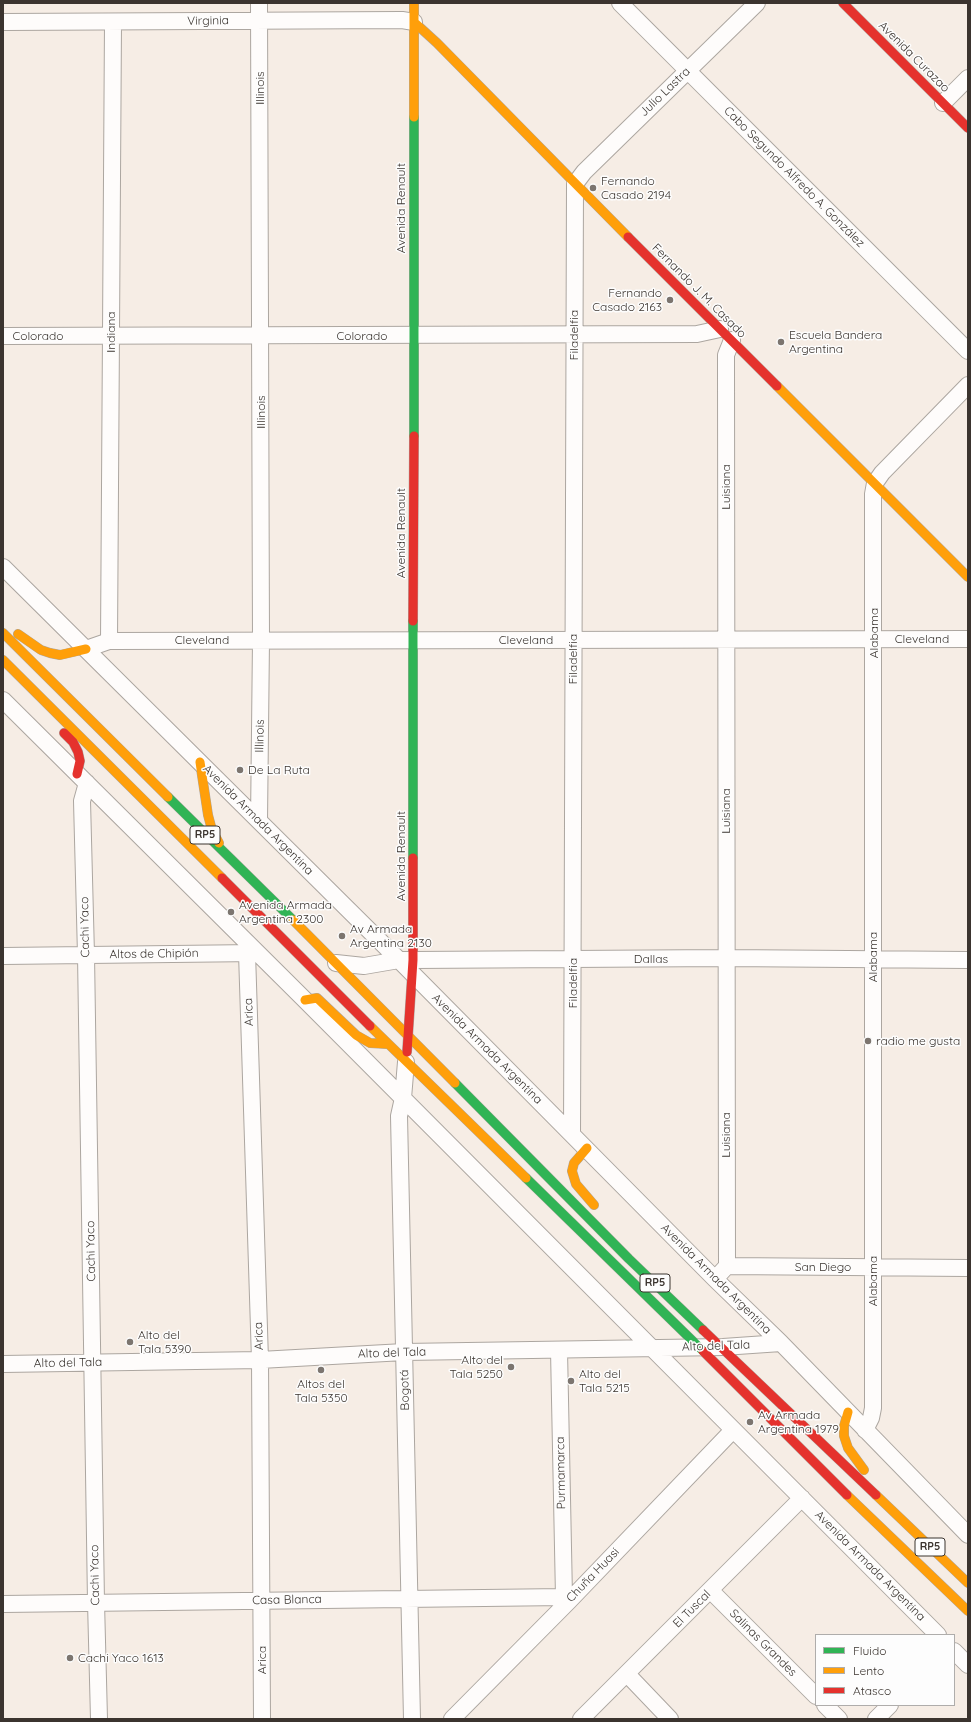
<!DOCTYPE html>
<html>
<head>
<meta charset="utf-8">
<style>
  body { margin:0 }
  #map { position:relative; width:971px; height:1722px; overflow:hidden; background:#f6ede5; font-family:Quicksand,sans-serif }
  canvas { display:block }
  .frame { position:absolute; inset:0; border:4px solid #3b342f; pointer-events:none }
  .legend { position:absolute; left:815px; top:1634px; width:140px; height:72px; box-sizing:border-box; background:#fdfdfd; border:1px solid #afadab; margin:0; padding:5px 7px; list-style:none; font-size:12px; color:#3b342f }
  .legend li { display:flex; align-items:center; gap:8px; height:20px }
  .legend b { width:20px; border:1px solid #afadab }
</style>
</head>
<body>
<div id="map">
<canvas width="971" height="1722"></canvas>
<div class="frame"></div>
<ul class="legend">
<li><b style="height:5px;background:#30b455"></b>Fluido</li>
<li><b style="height:5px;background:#ff9f0a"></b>Lento</li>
<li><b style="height:5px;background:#e5322d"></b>Atasco</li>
</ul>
</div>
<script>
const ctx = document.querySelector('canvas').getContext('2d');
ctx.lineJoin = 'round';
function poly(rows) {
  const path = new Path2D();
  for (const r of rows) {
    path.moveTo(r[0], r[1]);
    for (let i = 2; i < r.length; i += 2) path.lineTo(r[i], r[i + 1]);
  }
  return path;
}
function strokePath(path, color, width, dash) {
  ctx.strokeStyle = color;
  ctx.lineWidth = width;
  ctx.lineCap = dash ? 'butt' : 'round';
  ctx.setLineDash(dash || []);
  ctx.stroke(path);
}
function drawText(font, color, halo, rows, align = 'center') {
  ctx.font = font + ' Quicksand,sans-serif';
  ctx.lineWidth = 3;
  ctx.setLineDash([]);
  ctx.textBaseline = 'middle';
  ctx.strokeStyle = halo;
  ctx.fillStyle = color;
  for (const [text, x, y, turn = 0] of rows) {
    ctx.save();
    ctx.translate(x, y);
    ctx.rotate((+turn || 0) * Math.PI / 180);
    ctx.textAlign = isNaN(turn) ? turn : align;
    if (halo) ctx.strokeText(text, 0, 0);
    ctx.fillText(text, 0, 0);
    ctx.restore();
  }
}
const street = poly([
  [620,3,968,351],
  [3,22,402,20,414,22],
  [943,103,968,78],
  [3,336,697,334,720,329],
  [3,567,399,960,715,1279,781,1343,968,1535],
  [109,641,113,23],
  [86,649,109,641,968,639],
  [3,700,305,1000,938,1635],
  [87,783,82,801,86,955,96,1602,99,1719],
  [259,821,261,640,259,3],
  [247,953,260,1360,262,1719],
  [3,956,257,953],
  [336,963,364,966,399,960,413,960,726,958,968,960],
  [406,1062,403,1098,399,1116,412,1719],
  [572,1134,575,184,584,172,757,3],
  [727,1266,968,1268],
  [715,1279,727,1266,726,365,726,355,732,340],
  [559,1350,564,1597],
  [3,1364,260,1360,404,1352,723,1347,781,1343],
  [865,1430,871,1418,873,1408,873,494,875,483,882,473,968,385],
  [710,1590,816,1696],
  [3,1604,564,1597,569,1601],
  [954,1651,968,1665],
  [627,1674,670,1719],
  [825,1705,839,1719],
  [452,1719,569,1601,733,1430],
  [581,1719,802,1498],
  [876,1719,890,1705]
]);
const fast = poly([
  [414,436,414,117],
  [168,797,293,920],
  [413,858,413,621],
  [455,1083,629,1259,703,1330],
  [526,1178,703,1351]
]);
const slow = poly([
  [414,22,437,43,628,237],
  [414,117,414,3],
  [777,386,968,577],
  [3,633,168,797],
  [18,634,41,650,50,653,60,655,86,649],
  [3,660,222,878],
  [200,762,208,815,212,830,219,843],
  [293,920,455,1083],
  [305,1000,317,998,356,1035,370,1043,387,1044],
  [370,1026,526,1178],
  [587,1148,574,1163,572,1171,576,1184,594,1205],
  [848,1412,844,1426,844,1436,848,1448,864,1470],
  [847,1495,968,1611],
  [876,1495,968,1583]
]);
const jam = poly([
  [843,3,968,128],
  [628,237,777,386],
  [413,621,414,436],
  [64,733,73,742,78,752,80,761,77,774],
  [222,878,370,1026],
  [407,1052,413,960,413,858],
  [703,1330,876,1495],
  [703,1351,847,1495]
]);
strokePath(street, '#aca6a0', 18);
strokePath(fast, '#aca6a0', 10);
strokePath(slow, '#aca6a0', 10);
strokePath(jam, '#aca6a0', 10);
strokePath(street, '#fefcfb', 16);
strokePath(fast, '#30b455', 9);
strokePath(slow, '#ff9f0a', 9);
strokePath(jam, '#e5322d', 9);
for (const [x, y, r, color] of [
  [593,188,4,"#7c756f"],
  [670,300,4,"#7c756f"],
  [781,342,4,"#7c756f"],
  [240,770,4,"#7c756f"],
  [231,912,4,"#7c756f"],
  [342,936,4,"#7c756f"],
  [868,1041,4,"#7c756f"],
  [130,1342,4,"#7c756f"],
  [511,1367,4,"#7c756f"],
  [321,1370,4,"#7c756f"],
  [571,1381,4,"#7c756f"],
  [750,1422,4,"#7c756f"],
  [70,1658,4,"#7c756f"]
]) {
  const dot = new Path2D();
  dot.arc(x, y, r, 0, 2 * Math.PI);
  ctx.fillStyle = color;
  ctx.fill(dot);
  strokePath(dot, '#fdfdfd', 1.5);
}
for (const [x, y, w] of [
  [205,835,30],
  [655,1283,30],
  [930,1547,30]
]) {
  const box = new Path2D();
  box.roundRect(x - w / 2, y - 9, w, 18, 3);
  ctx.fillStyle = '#fdfdfd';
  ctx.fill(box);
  strokePath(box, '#3b342f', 1);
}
drawText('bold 11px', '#3b342f', null, [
  ["RP5",205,835],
  ["RP5",655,1283],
  ["RP5",930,1547]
]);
drawText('12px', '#3b342f', '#fdfdfd', [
  ["Virginia",208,21,-1],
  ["Avenida Curazao",914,57,45],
  ["Illinois",260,88,-90],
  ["Julio Lastra",665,92,-44],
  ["Cabo Segundo Alfredo A. González",794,177,45],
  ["Avenida Renault",401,208,-90],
  ["Fernando J. M. Casado",699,291,45],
  ["Indiana",111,332,-90],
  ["Filadelfia",574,335,-90],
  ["Colorado",38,336],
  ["Colorado",362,336],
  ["Illinois",261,412,-90],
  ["Luisiana",726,487,-90],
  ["Avenida Renault",401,533,-90],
  ["Alabama",874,633,-90],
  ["Cleveland",922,639],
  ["Cleveland",202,640],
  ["Cleveland",526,640],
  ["Filadelfia",573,659,-90],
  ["Illinois",260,736,-89],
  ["Luisiana",726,811,-90],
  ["Avenida Armada Argentina",258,820,45],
  ["Avenida Renault",401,856,-90],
  ["Cachi Yaco",85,927,-91],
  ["Altos de Chipión",154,954,-1],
  ["Alabama",873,957,-90],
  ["Dallas",651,959],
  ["Filadelfia",573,983,-90],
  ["Arica",249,1012,-92],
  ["Avenida Armada Argentina",487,1049,45],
  ["Luisiana",726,1135,-90],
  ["Cachi Yaco",91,1251,-91],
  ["San Diego",823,1267],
  ["Avenida Armada Argentina",716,1279,45],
  ["Alabama",873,1281,-90],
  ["Arica",259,1336,-92],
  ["Alto del Tala",716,1346,-2],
  ["Alto del Tala",392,1353,-2],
  ["Alto del Tala",68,1363,-1],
  ["Bogotá",405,1390,-91],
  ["Purmamarca",561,1473,-91],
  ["Avenida Armada Argentina",870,1566,45],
  ["Cachi Yaco",95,1575,-91],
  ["Chuña Huasi",593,1575,-46],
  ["Casa Blanca",287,1600,-1],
  ["El Tuscal",692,1609,-45],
  ["Salinas Grandes",763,1643,45],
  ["Arica",262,1660,-90]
]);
drawText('12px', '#3b342f', '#fdfdfd', [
  ["Fernando",601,181],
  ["Casado 2194",601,195],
  ["Fernando",662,293,"right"],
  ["Casado 2163",662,307,"right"],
  ["Escuela Bandera",789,335],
  ["Argentina",789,349],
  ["De La Ruta",248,770],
  ["Avenida Armada",239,905],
  ["Argentina 2300",239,919],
  ["Av Armada",350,929],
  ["Argentina 2130",350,943],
  ["radio me gusta",876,1041],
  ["Alto del",138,1335],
  ["Tala 5390",138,1349],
  ["Alto del",503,1360,"right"],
  ["Tala 5250",503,1374,"right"],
  ["Alto del",579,1374],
  ["Tala 5215",579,1388],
  ["Altos del",321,1384,"center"],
  ["Tala 5350",321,1398,"center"],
  ["Av Armada",758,1415],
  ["Argentina 1979",758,1429],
  ["Cachi Yaco 1613",78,1658]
], 'left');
</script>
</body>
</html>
